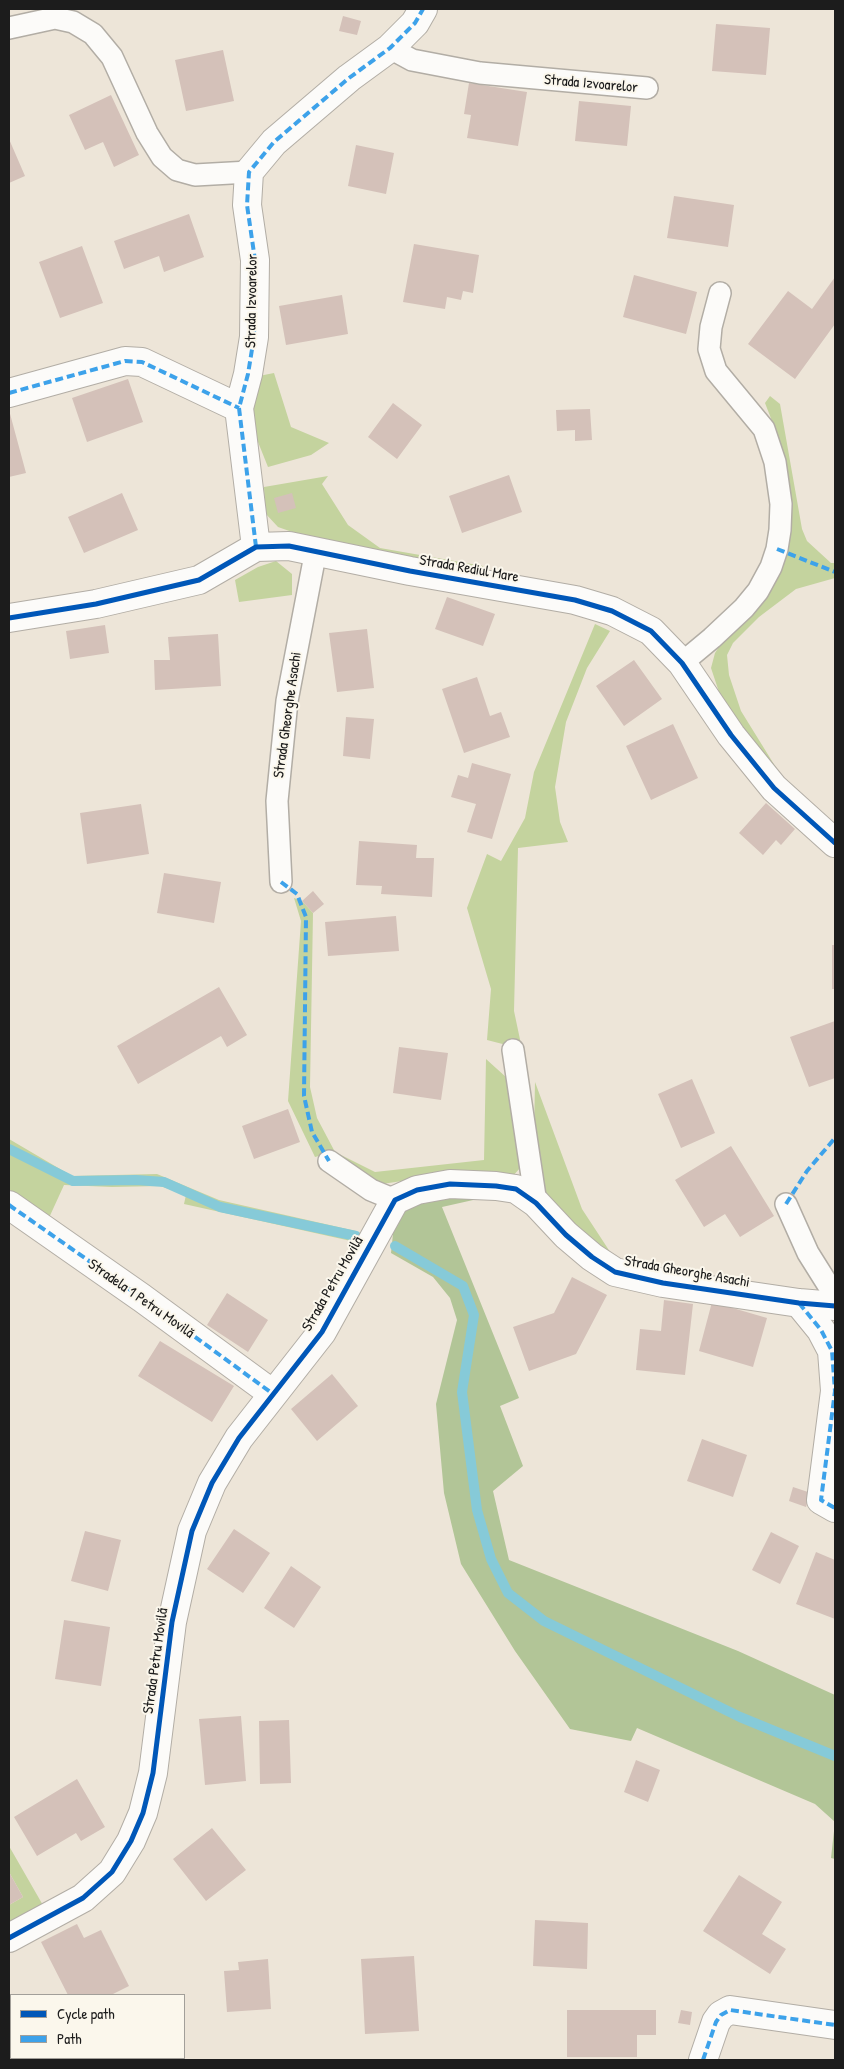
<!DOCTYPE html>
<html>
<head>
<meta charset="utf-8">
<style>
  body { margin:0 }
  #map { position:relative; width:844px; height:2069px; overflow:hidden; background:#ede5d8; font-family:"Patrick Hand",sans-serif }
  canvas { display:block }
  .frame { position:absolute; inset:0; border:10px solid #1c1c1c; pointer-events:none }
  .legend { position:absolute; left:10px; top:1994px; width:175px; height:65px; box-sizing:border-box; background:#fbf7ec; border:1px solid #a29f99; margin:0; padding:6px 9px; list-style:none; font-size:15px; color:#1c1c1c }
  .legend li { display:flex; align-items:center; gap:10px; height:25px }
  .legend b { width:25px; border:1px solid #a29f99 }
</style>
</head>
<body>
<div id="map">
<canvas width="844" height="2069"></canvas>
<div class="frame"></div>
<ul class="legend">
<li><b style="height:6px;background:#0057b8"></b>Cycle path</li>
<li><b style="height:6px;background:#3da2ea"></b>Path</li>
</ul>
</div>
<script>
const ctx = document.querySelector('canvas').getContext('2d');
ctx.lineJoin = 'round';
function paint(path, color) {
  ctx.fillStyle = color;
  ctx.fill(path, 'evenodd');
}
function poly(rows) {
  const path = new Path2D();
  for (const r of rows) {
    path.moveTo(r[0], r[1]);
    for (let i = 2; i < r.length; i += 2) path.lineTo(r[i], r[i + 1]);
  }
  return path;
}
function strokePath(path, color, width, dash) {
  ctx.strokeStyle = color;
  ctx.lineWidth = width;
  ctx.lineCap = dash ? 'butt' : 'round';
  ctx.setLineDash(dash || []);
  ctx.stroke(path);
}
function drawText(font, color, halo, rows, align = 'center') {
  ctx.font = font + ' "Patrick Hand",sans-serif';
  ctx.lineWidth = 4;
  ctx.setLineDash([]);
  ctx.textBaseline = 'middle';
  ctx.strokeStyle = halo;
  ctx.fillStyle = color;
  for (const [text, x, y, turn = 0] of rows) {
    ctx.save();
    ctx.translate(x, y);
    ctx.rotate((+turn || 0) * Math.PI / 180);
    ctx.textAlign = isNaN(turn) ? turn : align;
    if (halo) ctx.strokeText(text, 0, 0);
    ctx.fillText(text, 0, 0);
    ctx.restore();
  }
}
paint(poly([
  [274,373,291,427,329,443,311,455,268,467,246,412,254,377],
  [770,396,780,404,802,529,807,541,831,563,835,563,835,578,796,589,759,617,733,643,727,655,729,675,741,711,780,774,758,756,721,698,711,668,715,653,722,642,755,607,783,568,787,534,786,488,772,421,765,403],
  [328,476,322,484,348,525,380,548,483,566,481,574,298,534,278,527,265,513,264,487],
  [276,561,292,574,292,595,239,602,235,580,258,567],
  [595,624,610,631,587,668,566,722,555,787,560,822,568,842,518,848,514,1011,522,1049,487,1040,491,989,467,908,487,854,501,861,525,818,534,772],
  [294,898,302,901,313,913,310,1087,317,1118,335,1152,375,1172,484,1160,486,1059,507,1078,520,1168,512,1177,449,1174,382,1184,335,1152,315,1157,288,1101,301,921],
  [535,1082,582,1209,618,1264,570,1230,546,1194,534,1134],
  [9,1139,72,1176,157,1174,219,1200,356,1231,351,1241,184,1204,186,1195,160,1186,112,1187,64,1185,48,1220,9,1189],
  [9,1846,44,1907,9,1924,9,1905,23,1897,9,1872]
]), '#c4d39e');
paint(poly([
  [448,1195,491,1196,442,1207,519,1398,500,1406,523,1466,493,1491,509,1560,738,1651,835,1695,835,1859,831,1858,835,1822,815,1804,637,1728,631,1741,570,1729,515,1651,461,1564,444,1493,436,1404,457,1320,450,1298,433,1277,391,1253,394,1224,404,1207]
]), '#b2c597');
strokePath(poly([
  [9,1149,73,1181,136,1180,164,1182,220,1207,356,1236],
  [395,1246,463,1286,474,1315,462,1392,477,1510,491,1559,508,1593,544,1621,740,1717,835,1756]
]), '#86cad8', 10);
paint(poly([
  [343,16,361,21,357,35,339,31],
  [716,24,770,28,766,75,712,71],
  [223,50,234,101,186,111,175,60],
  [469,83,527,92,518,146,467,138,471,115,464,114],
  [111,95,139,155,114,167,103,142,85,150,69,115],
  [579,101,631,106,627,146,575,141],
  [9,139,25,176,9,183],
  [356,145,394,153,386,194,348,186],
  [674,196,734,205,728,247,667,238],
  [189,214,204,257,164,272,159,256,124,269,114,241],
  [414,244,479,255,473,293,463,291,461,300,447,297,445,309,403,302],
  [82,246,103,303,60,318,39,262],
  [634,275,697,292,686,334,623,317],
  [835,277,835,324,795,379,748,344,788,291,812,309],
  [342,295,348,334,286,345,279,306],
  [128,379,143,422,87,442,72,398],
  [393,403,422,425,397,459,368,437],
  [590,409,592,440,575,441,575,430,557,431,556,410],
  [9,410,26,473,9,477],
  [509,475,522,512,462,533,449,496],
  [122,493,138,530,84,553,68,517],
  [292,493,296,508,278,513,274,498],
  [447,597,495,614,483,646,435,629],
  [105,625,109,653,70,659,66,631],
  [367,629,374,688,337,692,329,633],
  [218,634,221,686,155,690,154,660,170,660,168,637],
  [634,660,662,699,624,726,596,686],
  [477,677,490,716,501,712,510,737,464,753,442,689],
  [346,717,374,719,370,759,343,756],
  [673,724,698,778,651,800,626,746],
  [472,763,511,774,492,839,467,832,476,804,451,797,458,775,468,778],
  [766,803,795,829,781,845,776,840,763,855,739,833],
  [141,804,149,854,87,864,80,813],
  [359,841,417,845,416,858,434,858,432,897,381,894,382,886,356,885],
  [164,873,221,882,214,923,157,913],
  [313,891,324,904,313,913,302,901],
  [396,916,399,951,328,956,325,922],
  [832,945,835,945,835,989,832,989],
  [219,987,247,1035,227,1047,221,1036,138,1084,117,1046],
  [835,1021,835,1078,809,1087,790,1037],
  [399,1047,448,1053,441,1100,393,1093],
  [692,1079,715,1133,681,1148,658,1094],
  [288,1109,300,1142,254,1159,242,1126],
  [731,1146,774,1216,740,1237,725,1214,704,1227,675,1180],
  [572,1277,607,1295,576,1354,529,1371,513,1327,554,1313],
  [227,1293,268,1320,248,1352,207,1325],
  [664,1300,693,1304,685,1375,636,1370,640,1329,661,1331],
  [712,1302,767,1318,753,1367,699,1351],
  [160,1341,234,1386,212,1422,138,1376],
  [332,1374,358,1406,317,1441,291,1409],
  [702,1439,747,1455,733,1497,687,1481],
  [793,1487,811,1493,806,1507,789,1501],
  [234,1529,270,1553,243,1593,207,1569],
  [85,1531,121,1540,108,1591,71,1581],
  [771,1532,799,1546,780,1584,752,1570],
  [816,1552,835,1560,835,1619,796,1604],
  [291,1566,321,1587,294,1628,264,1608],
  [64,1620,110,1627,101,1686,55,1679],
  [241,1716,246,1781,205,1785,199,1719],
  [289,1720,291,1783,260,1784,259,1721],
  [636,1760,660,1770,648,1802,624,1792],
  [77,1779,105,1827,81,1841,76,1833,37,1856,14,1817],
  [212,1828,246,1870,206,1901,173,1859],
  [9,1872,23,1897,9,1905],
  [739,1875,782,1902,762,1934,786,1949,770,1974,703,1931],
  [535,1920,588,1923,587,1969,533,1966],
  [77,1924,84,1938,101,1930,129,1986,111,1995,68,1995,41,1942],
  [414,1956,419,2031,365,2034,361,1959],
  [268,1959,271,2009,227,2012,224,1971,239,1970,238,1962],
  [567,2010,656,2010,656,2035,637,2035,637,2057,567,2057],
  [681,2010,692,2012,690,2025,678,2023]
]), '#d4c1b9');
const service = poly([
  [9,28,55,18,73,22,93,34,112,57,147,133,162,157,177,170,195,175,249,172],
  [390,48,412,60,480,73,647,88],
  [682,663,712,638,744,608,758,591,771,567,777,549,780,530,781,504,775,462,764,429,716,371,709,349,711,327,720,293],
  [281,882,277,801,287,701,316,550],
  [513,1050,536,1203],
  [329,1161,371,1190,395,1200],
  [786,1204,808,1253,835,1296]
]);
const minor = poly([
  [9,393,125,361,142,362,239,408],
  [256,547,239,408,248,374,254,337,255,260,247,205,249,172,274,142,349,78,390,48,415,23,423,9],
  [9,618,96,604,199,580,256,547,289,546,410,571,575,600,612,611,651,631,682,663,731,735,774,788,835,843],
  [9,1205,142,1298,273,1394],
  [799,1303,821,1330,832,1351,835,1391,821,1500,835,1508],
  [9,1938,83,1898,112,1872,131,1841,143,1813,153,1773,172,1622,192,1531,212,1483,239,1438,322,1332,395,1200,417,1190,450,1184,496,1186,516,1189,536,1203,566,1235,592,1257,615,1272,663,1283,799,1303,835,1306],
  [703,2060,716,2022,721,2015,730,2010,835,2025]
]);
strokePath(service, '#b2ada5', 24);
strokePath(minor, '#b2ada5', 30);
strokePath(service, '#fcfbf9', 21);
strokePath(minor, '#fcfbf9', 28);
strokePath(poly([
  [9,393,125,361,142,362,239,408],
  [256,547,239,408,248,374,254,337,255,260,247,205,249,172,274,142,349,78,390,48,415,23,423,9],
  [777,549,835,572],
  [281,882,297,894,306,917,304,1096,312,1132,329,1161],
  [786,1204,807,1171,835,1138],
  [9,1205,142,1298,273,1394],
  [799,1303,821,1330,832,1351,835,1391,821,1500,835,1508],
  [703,2060,716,2022,721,2015,730,2010,835,2025]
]), '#3da2ea', 4, [8, 4]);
strokePath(poly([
  [9,618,96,604,199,580,256,547,289,546,410,571,575,600,612,611,651,631,682,663,731,735,774,788,835,843],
  [9,1938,83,1898,112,1872,131,1841,143,1813,153,1773,172,1622,192,1531,212,1483,239,1438,322,1332,395,1200,417,1190,450,1184,496,1186,516,1189,536,1203,566,1235,592,1257,615,1272,663,1283,799,1303,835,1306]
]), '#0057b8', 5);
drawText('15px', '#1c1c1c', '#fbf7ec', [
  ["Strada Izvoarelor",591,84,5],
  ["Strada Izvoarelor",252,301,-89],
  ["Strada Rediul Mare",469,569,10],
  ["Strada Gheorghe Asachi",288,715,-82],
  ["Strada Gheorghe Asachi",687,1272,10],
  ["Strada Petru Movilă",333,1284,-60],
  ["Stradela 1 Petru Movilă",141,1299,35],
  ["Strada Petru Movilă",156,1661,-82]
]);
</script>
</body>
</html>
